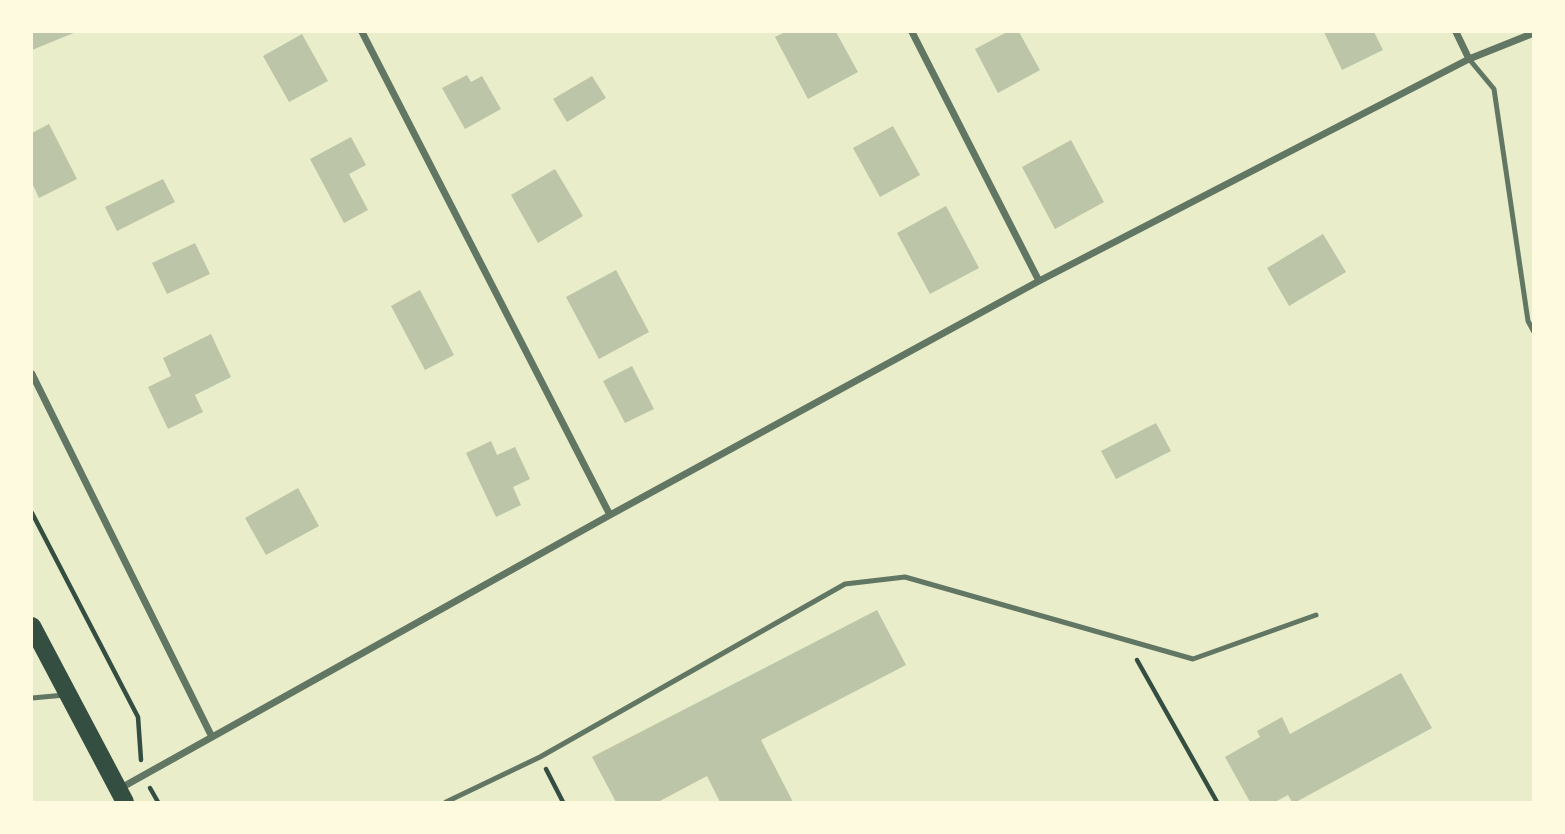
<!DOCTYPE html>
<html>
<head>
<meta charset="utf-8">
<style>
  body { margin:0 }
  #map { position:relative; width:1565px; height:834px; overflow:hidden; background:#e9edc9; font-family:Overpass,sans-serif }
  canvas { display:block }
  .frame { position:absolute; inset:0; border:33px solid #fefae0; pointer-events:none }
</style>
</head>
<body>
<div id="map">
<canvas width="1565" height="834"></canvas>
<div class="frame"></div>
</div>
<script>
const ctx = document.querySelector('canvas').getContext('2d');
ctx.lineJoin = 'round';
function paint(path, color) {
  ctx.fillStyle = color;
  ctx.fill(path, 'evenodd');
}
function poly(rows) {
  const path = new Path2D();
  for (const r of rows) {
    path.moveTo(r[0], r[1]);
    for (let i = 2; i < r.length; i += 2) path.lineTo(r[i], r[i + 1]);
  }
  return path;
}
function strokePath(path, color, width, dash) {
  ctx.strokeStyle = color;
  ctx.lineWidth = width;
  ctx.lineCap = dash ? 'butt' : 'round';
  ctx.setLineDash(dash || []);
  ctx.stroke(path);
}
paint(poly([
  [32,32,76,32,32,50],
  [785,32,836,32,858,72,808,99,775,37],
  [1007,32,1019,32,1040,70,998,93,975,49],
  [1324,32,1374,32,1383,50,1342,70],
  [302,34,328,81,289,102,263,56],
  [467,75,471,82,482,76,501,109,465,129,442,88],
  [592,76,606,98,567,122,553,99],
  [49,124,77,179,39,198,32,183,32,133],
  [893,126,920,175,880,197,853,148],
  [351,137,366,165,349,174,368,210,344,223,310,159],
  [1071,140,1104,202,1055,229,1022,167],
  [555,169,583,216,538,243,511,195],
  [163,179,175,202,117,231,105,207],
  [946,206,979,268,930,294,897,233],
  [1323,234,1346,272,1289,306,1267,268],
  [195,243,210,274,167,294,152,263],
  [616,270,649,332,599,359,566,297],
  [420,290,454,355,425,370,391,306],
  [211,334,231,377,195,395,203,412,168,429,148,387,171,376,163,358],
  [632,366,654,409,625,423,603,381],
  [1156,423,1171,451,1116,479,1101,451],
  [491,441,497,455,515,447,530,479,513,487,521,505,496,517,466,453],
  [298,488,319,526,266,555,245,518],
  [877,610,906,665,761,740,793,802,720,802,707,776,658,802,616,802,592,757],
  [1401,673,1432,728,1296,802,1292,802,1288,795,1275,802,1250,802,1225,757,1260,737,1257,731,1282,717,1290,734]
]), '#bcc5a7');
strokePath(poly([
  [32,513,138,717,141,760],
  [1137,660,1217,802],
  [546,769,563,802],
  [150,788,158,802]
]), '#344e41', 4.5);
strokePath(poly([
  [1469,59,1494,89,1528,321,1534,332],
  [32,698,65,695],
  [446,802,540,757,845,584,905,577,1193,659,1316,615]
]), '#617663', 5);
strokePath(poly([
  [362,32,610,515],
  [912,32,1039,281],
  [1456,32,1469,59],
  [32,374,212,737],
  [119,789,610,515,1039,281,1469,59,1534,33]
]), '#617663', 7);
strokePath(poly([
  [32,626,125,802]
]), '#344e41', 18);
</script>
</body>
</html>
